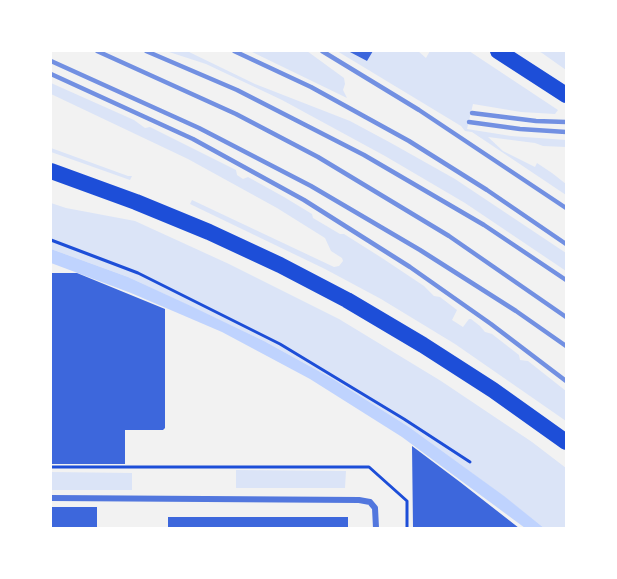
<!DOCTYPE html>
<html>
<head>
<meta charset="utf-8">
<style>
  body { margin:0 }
  #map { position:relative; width:617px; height:579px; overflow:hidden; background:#f2f2f2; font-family:"Golos Text",sans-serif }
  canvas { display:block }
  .frame { position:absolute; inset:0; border:52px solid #fff; pointer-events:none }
</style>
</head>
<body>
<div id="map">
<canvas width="617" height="579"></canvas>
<div class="frame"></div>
</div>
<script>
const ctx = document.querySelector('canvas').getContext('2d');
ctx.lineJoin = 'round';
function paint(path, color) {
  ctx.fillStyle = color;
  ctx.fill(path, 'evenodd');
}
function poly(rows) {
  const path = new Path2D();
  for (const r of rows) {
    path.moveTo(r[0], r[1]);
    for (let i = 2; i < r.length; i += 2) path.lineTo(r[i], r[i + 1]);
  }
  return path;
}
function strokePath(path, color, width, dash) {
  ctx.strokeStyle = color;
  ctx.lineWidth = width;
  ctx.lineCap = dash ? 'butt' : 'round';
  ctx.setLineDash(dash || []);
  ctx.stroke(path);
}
paint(poly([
  [166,51,187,51,255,84,350,121,391,143,455,179,566,253,566,271,465,203,385,156,282,100,206,64],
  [250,51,307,51,344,78,345,84,343,90,347,98],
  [337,51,348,51,367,61,373,51,418,51,426,58,430,51,469,51,558,110,555,114,521,112,473,104,467,129,511,136,566,140,566,147,543,146,535,143,488,137,503,151,535,167,537,163,552,173,566,184,566,195,472,132,465,131,461,126],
  [538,51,566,51,566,70,542,53],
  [51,83,134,120,145,128,150,127,236,170,237,175,243,179,248,177,284,197,312,214,313,218,340,234,344,234,382,258,424,286,434,296,440,297,457,310,452,320,463,327,469,319,471,319,480,326,485,332,492,334,519,355,520,360,528,361,566,391,566,421,455,344,381,299,325,269,190,204,192,200,334,267,339,266,343,261,342,258,331,251,325,238,277,208,188,159,51,94],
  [51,148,128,176,132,176,130,180,51,152],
  [51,203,66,208,135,221,229,264,339,319,441,381,532,442,566,468,566,528,544,528,503,496,409,427,333,379,264,341,128,277,51,249],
  [236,470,346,471,345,488,236,488],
  [51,472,132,473,132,490,51,490]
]), '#dbe4f7');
paint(poly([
  [51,249,128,277,193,307,264,341,333,379,409,427,504,496,544,528,525,528,402,437,310,379,222,332,131,293,51,263]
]), '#bfd3fe');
paint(poly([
  [348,51,373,51,367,61],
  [51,273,77,273,165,309,165,428,163,430,125,430,125,464,51,464],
  [412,446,460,482,519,528,413,528],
  [51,507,97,507,97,528,51,528],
  [168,517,348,517,348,528,168,528]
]), '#3d67dc');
strokePath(poly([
  [51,240,138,273,280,344,404,419,470,462],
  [51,467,369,467,407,501,407,528]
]), '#1d4ed8', 3);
strokePath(poly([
  [51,498,359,500,370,502,375,508,376,528]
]), '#5277de', 6);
strokePath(poly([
  [498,51,566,95],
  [51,171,136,202,209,232,280,265,347,300,423,345,493,390,566,442]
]), '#1d4ed8', 16);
strokePath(poly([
  [97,51,236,114,318,157,449,236,566,317],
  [146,51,237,90,364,155,484,225,566,280],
  [234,51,311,87,409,141,487,190,566,244],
  [322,51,419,110,566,208],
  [51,61,199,128,311,186,420,250,516,311,566,346],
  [51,74,193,139,304,200,410,267,491,324,566,381],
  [472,113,536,121,566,122],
  [469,122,520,129,566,132]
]), '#7290e2', 4.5);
</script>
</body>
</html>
